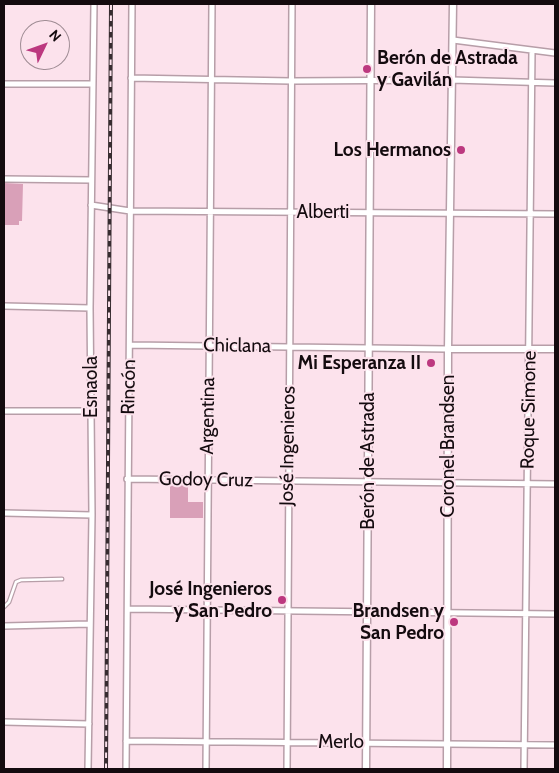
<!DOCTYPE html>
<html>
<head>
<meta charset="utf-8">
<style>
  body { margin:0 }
  #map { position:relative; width:559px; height:773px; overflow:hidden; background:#fce2ec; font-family:Cabin,sans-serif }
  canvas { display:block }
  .frame { position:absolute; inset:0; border:5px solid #140b0f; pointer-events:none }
  .north { position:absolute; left:20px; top:20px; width:50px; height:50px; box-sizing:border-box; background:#fce2ec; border:1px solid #9f8c94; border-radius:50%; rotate:48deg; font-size:14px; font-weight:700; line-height:20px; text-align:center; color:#140b0f }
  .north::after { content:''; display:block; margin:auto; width:18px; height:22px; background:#bc387f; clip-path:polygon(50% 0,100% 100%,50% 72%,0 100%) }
</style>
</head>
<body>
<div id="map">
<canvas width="559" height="773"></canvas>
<div class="frame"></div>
<div class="north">N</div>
</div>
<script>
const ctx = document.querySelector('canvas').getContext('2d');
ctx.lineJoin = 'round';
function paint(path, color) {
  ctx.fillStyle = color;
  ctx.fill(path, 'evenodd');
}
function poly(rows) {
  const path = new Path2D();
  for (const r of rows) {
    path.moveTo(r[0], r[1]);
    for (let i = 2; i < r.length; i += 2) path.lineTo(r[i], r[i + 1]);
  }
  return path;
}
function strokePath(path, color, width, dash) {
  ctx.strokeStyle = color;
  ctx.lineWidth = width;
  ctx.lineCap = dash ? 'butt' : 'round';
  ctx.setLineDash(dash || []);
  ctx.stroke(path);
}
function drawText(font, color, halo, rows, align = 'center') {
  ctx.font = font + ' Cabin,sans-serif';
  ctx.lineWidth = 4;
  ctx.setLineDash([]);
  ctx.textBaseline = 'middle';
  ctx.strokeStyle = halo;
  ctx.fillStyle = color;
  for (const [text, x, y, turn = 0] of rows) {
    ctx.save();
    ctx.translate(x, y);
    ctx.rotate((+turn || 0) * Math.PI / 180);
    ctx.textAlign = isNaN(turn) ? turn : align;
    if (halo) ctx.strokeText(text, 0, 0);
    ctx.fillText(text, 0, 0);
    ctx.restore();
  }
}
paint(poly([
  [4,183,23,184,22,221,19,221,19,225,4,225],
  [170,484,188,484,188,502,203,502,203,518,170,518]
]), '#d9a0b8');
const service = poly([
  [4,607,9,602,16,582,21,580,62,579]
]);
const minor = poly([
  [453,40,555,53],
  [131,78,291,81,452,80,555,83],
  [4,84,93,84],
  [4,179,91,180],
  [91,205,130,211,555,214],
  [4,306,90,308],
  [130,345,448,349],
  [4,411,91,411],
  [127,479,555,484],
  [4,513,92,515],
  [128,609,555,614],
  [4,626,89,624],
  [4,722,89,724],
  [126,741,555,745],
  [88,769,92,515,90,308,94,4],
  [126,769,132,4],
  [206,769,212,4],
  [287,769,292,4],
  [524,769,532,51]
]);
const tertiary = poly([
  [448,349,555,349],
  [366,769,371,4],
  [447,769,448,349,453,4]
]);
strokePath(service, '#b79ea8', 5);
strokePath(minor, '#b79ea8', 8);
strokePath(tertiary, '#b79ea8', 9);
strokePath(service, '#fff', 2.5);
strokePath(minor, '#fff', 5);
strokePath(tertiary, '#fff', 6);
const rail = poly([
  [106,769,111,4]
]);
strokePath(rail, '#372c30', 4);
strokePath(rail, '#fce2ec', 2, [5.5]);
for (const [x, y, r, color] of [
  [367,69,5,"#bc387f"],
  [461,150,5,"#bc387f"],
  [431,363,5,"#bc387f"],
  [282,600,5,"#bc387f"],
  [454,622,5,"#bc387f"]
]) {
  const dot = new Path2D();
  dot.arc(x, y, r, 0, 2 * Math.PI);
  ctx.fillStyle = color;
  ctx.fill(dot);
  strokePath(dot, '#fce2ec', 2);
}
drawText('bold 19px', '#140b0f', '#fce2ec', [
  ["Berón de Astrada",377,58,"left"],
  ["y Gavilán",377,80,"left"],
  ["Los Hermanos",451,150],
  ["Mi Esperanza II",421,363],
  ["José Ingenieros",272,589],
  ["y San Pedro",272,611],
  ["Brandsen y",444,611],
  ["San Pedro",444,633]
], 'right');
drawText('19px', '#140b0f', '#fce2ec', [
  ["Alberti",323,212],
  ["Chiclana",237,346,1],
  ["Esnaola",91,387,-90],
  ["Rincón",129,387,-89],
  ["Roque Simone",529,410,-89],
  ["Argentina",208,416,-89],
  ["José Ingenieros",288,446,-89],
  ["Coronel Brandsen",448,446,-90],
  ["Berón de Astrada",368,461,-90],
  ["Godoy Cruz",206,480,1],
  ["Merlo",341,742]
]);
</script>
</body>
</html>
